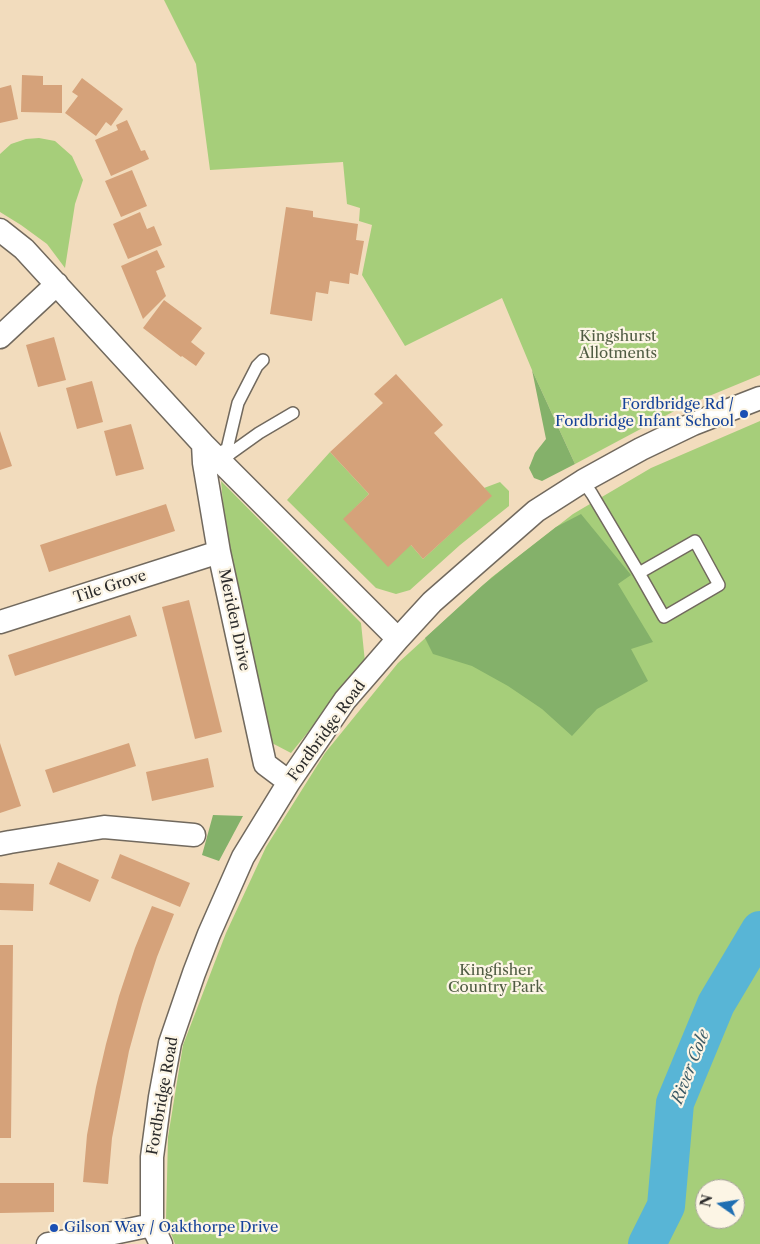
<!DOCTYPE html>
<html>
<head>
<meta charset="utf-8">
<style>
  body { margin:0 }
  #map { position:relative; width:760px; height:1244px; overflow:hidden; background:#f2dcbd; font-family:"Libre Caslon Text",serif }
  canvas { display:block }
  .north { position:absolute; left:695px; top:1179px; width:50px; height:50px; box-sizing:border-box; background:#fcf5e5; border:1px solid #a8a49b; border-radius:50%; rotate:283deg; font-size:14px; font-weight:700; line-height:20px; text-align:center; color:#2b2b2b }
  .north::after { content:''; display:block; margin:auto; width:18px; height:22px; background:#1f6fb2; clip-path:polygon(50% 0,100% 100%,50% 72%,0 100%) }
</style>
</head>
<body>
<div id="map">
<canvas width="760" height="1244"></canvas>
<div class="north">N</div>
</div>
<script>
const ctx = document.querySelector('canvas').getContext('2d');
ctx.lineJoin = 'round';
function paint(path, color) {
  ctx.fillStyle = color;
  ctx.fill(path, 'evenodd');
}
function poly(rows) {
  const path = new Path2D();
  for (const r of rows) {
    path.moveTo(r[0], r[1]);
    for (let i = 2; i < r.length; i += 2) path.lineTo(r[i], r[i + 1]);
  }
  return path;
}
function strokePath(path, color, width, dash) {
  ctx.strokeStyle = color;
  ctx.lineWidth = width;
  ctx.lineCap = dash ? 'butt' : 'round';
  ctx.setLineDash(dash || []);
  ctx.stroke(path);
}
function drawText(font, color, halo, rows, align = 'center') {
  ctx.font = font + ' "Libre Caslon Text",serif';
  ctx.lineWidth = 4.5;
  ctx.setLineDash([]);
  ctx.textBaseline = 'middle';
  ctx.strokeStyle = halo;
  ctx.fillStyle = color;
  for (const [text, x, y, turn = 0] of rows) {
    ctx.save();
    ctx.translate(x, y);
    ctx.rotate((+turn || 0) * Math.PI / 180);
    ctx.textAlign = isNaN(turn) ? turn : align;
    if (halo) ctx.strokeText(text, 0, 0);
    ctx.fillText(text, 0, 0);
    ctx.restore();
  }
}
paint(poly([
  [164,0,760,0,760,375,680,408,575,464,532,370,502,298,405,346,362,275,372,225,359,221,360,208,347,204,343,162,210,170,196,64],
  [39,138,55,141,72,156,83,180,75,204,65,268,47,244,21,225,0,212,0,154,11,144,26,139],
  [760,421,760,1244,175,1244,166,1220,168,1137,183,1045,226,933,266,847,325,753,398,663,492,577,573,514,651,468],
  [705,1189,735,1189,735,1219,705,1219],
  [330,452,369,494,344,519,411,545,423,559,491,496,484,488,500,482,509,491,509,506,460,545,410,590,396,594,376,588,287,500],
  [221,481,361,623,365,662,291,753,270,742,228,560]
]), '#a6ce7a');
paint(poly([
  [532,370,575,464,542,481,534,478,529,468,535,453,546,439],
  [581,514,631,575,618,584,653,642,631,649,648,681,597,709,572,736,542,709,508,686,472,666,433,654,425,638,483,585,515,559,556,527],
  [213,815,243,816,219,861,202,855]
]), '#84b16a');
strokePath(poly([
  [647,1244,666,1206,675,1103,716,1004,760,930]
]), '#58b5d6', 38);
paint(poly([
  [22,75,43,76,43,85,62,85,62,113,21,112],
  [82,78,123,109,111,126,106,122,96,136,65,113,78,96,72,92],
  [11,85,18,119,0,123,0,88],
  [127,120,141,151,145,150,149,159,111,176,95,140,118,130,116,125],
  [132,170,147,206,121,217,105,181],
  [286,207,313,211,313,217,358,224,356,240,364,241,358,275,350,273,349,284,330,281,328,294,316,292,312,321,270,314],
  [140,212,147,229,154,226,162,245,128,259,113,224],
  [157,250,165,267,156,271,166,296,143,319,121,266],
  [164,300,202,328,191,342,205,353,196,366,182,356,181,357,143,328],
  [54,337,66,380,38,387,26,345],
  [396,374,443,425,434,433,492,496,423,559,411,545,388,567,343,519,369,494,330,452,383,403,374,394],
  [92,381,103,422,77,429,66,388],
  [131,424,144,469,116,476,104,431],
  [0,431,12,466,0,470],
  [166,504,175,531,49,572,40,545],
  [189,600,222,732,195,739,162,607],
  [130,615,137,636,15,676,8,655],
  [0,743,21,806,0,813],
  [129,743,136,766,53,793,45,770],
  [208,758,214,787,152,801,146,772],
  [120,854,190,883,180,907,111,878],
  [58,862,99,880,90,902,49,884],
  [0,883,34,884,33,911,0,910],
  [152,906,174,914,157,957,142,1004,129,1051,112,1138,108,1184,83,1182,87,1135,96,1087,106,1044,119,996,135,948],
  [0,945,13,945,11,1138,0,1138],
  [0,1183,54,1183,54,1212,0,1213]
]), '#d5a27a');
const lane = poly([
  [214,455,227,449,238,403,257,366,263,360],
  [224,459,231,453,259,433,293,413],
  [583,481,592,494,639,573,664,617,719,585,695,541,639,573]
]);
const street = poly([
  [0,230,24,249,203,444,398,639],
  [0,337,57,284],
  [203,444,204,463,219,552,265,764,289,782],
  [0,622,219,552],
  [0,844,10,842,104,827,194,835],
  [48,1244,104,1235,152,1225],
  [161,1244,152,1225,152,1157,160,1097,170,1043,194,973,209,934,243,857,289,782,345,700,398,639,432,602,536,511,583,481,641,449,693,424,760,398]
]);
strokePath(lane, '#71695e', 14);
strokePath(street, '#71695e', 25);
strokePath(lane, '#fff', 11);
strokePath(street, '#fff', 22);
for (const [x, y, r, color] of [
  [744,414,5,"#1a4fb4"],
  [54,1228,5,"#1a4fb4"]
]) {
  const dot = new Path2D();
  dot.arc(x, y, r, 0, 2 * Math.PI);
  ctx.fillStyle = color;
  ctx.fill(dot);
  strokePath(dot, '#fcf5e5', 2);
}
drawText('15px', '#505c43', '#fcf5e5', [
  ["Kingshurst",618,337],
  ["Allotments",618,354],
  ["Kingfisher",496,971],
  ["Country Park",496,988]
]);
drawText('15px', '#164399', '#fcf5e5', [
  ["Fordbridge Rd /",734,405],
  ["Fordbridge Infant School",734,422],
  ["Gilson Way / Oakthorpe Drive",64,1228,"left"]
], 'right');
drawText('15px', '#2b2b2b', '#fcf5e5', [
  ["Tile Grove",110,587,-18],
  ["Meriden Drive",234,620,78],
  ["Fordbridge Road",327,731,-54],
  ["Fordbridge Road",163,1096,-80]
]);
drawText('italic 16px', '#3b5b67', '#fcf5e5', [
  ["River Cole",691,1067,-69]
]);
</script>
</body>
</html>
